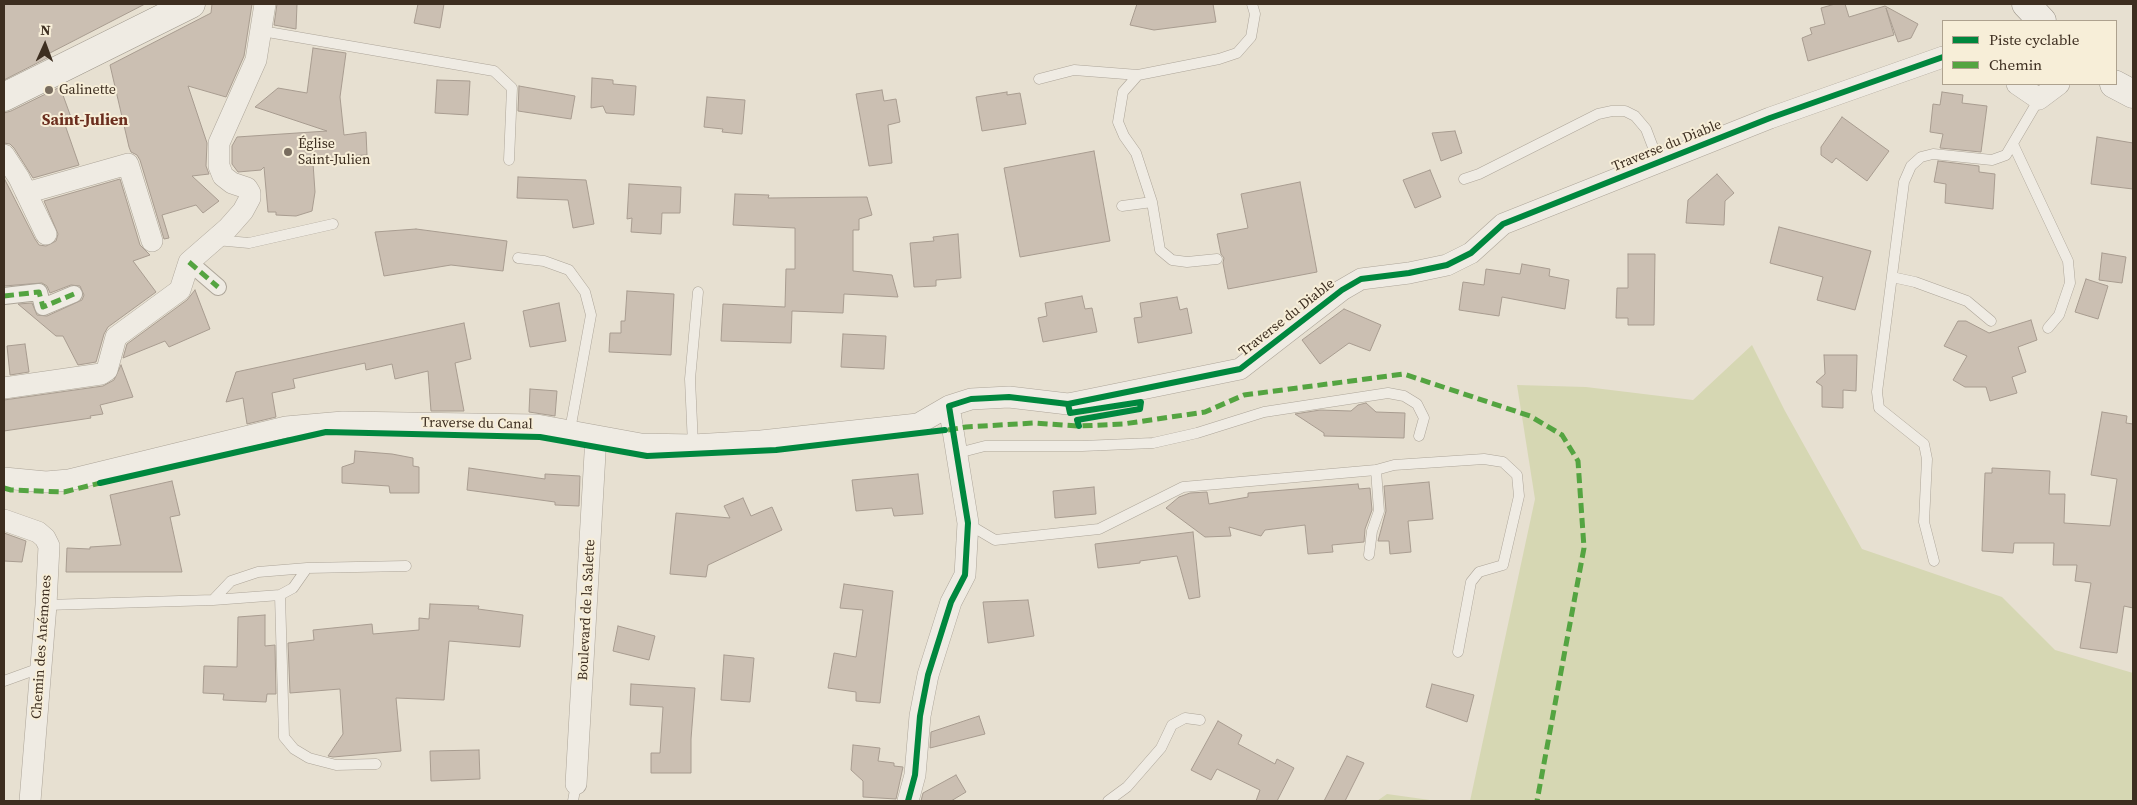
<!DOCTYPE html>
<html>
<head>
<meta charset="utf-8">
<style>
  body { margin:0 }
  #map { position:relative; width:2137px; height:805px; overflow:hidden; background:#e7e0d1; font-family:"Source Serif 4",serif }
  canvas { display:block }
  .frame { position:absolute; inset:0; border:5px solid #3d2e20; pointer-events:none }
  .legend { position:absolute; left:1942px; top:20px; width:175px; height:65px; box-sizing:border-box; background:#f7eed8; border:1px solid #ada18e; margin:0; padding:6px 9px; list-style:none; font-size:15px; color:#3d2e20 }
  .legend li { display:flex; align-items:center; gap:10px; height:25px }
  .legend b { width:25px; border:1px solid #ada18e }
  .north { position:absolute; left:20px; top:20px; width:50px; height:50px; -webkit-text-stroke:4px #f7eed8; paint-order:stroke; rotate:2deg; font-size:14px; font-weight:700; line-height:20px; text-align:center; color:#3d2e20 }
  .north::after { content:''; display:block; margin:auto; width:18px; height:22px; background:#3d2e20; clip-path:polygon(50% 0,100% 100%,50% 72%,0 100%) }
</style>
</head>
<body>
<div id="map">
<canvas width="2137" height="805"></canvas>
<div class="frame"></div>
<ul class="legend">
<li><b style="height:6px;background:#00873e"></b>Piste cyclable</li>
<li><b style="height:6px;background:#54a441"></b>Chemin</li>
</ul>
<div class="north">N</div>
</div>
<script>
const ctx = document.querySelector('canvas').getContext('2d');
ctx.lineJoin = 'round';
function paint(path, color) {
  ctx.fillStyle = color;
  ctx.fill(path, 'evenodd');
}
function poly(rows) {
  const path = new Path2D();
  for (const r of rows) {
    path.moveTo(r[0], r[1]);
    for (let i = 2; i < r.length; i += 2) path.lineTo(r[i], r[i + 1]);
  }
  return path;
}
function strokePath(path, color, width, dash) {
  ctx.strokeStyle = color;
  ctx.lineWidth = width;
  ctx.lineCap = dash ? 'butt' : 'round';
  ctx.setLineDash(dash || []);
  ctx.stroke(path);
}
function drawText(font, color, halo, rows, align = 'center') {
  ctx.font = font + ' "Source Serif 4",serif';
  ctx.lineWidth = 4;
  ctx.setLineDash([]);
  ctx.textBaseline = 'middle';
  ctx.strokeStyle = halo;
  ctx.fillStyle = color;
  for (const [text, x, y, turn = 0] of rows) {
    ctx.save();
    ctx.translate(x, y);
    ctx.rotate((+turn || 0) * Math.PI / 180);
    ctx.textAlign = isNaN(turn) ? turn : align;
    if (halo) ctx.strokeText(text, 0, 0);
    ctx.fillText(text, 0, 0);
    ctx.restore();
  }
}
paint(poly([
  [1752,345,1785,411,1862,549,2002,597,2055,650,2133,673,2133,801,1470,801,1535,499,1517,385,1586,387,1693,400],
  [1387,794,1437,801,1377,801]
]), '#d6d7b3');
const building = poly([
  [4,4,145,4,48,54,49,57,4,80,4,4],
  [212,4,252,4,244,56,226,97,188,86,207,143,206,166,209,174,192,176,219,201,203,213,196,205,162,215,169,238,164,239,140,160,137,155,131,152,129,147,110,65,211,13,212,4],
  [277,4,297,4,296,29,274,25,277,4],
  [418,4,444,4,440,28,414,23,418,4],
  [1137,4,1213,4,1216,22,1154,30,1130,25,1137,4],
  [1835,4,1845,4,1849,17,1885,6,1918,24,1911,38,1898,42,1886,8,1894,35,1808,61,1802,38,1812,34,1810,28,1825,24,1821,8,1835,4],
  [313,48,346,53,340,97,344,135,366,132,367,155,336,156,337,160,313,163,315,192,312,211,296,216,276,215,276,212,268,212,264,167,261,170,238,172,232,164,232,146,237,137,327,131,255,107,278,88,307,93,313,48],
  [592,78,613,80,613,84,636,86,634,115,606,113,603,106,591,108,592,78],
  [437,80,470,81,468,115,435,113,437,80],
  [519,86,575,96,571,119,518,111,519,86],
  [60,87,72,120,64,122,79,165,33,178,14,148,10,144,4,143,4,113,11,111,60,87],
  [882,90,884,101,896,99,900,122,888,125,892,163,869,166,856,94,882,90],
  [1007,92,1007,95,1020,93,1026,124,982,131,976,97,1007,92],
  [1942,92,1963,95,1962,103,1987,106,1981,152,1940,148,1943,134,1930,132,1933,104,1940,105,1942,92],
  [707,97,745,100,742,134,722,132,723,129,704,127,707,97],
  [1842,117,1889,151,1867,181,1836,158,1832,163,1821,155,1821,147,1842,117],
  [1455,131,1462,153,1441,161,1432,133,1455,131],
  [2097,137,2133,143,2133,189,2091,184,2097,137],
  [1094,151,1110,241,1020,257,1004,168,1094,151],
  [1938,161,1979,166,1979,172,1995,174,1993,209,1945,203,1946,184,1934,182,1938,161],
  [1430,170,1441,197,1415,208,1403,180,1430,170],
  [1717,174,1734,193,1725,201,1724,225,1686,223,1688,200,1717,174],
  [518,177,586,180,594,224,573,228,568,200,517,198,518,177],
  [4,178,35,239,39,245,46,246,56,241,58,234,44,201,120,179,140,245,150,255,133,261,156,292,108,327,104,334,96,362,78,365,63,336,56,336,18,304,32,303,37,315,47,316,82,300,84,295,80,286,71,285,50,293,47,286,42,283,4,286,4,178],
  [1300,182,1317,272,1228,289,1223,263,1224,258,1221,254,1217,234,1248,228,1241,194,1300,182],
  [629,184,681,187,680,213,662,213,661,234,631,232,632,218,627,219,629,184],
  [735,194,769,195,768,198,867,197,872,215,859,219,859,230,853,230,853,271,892,275,898,297,844,294,843,313,792,311,791,343,721,341,723,304,785,307,786,269,795,269,795,228,733,225,735,194],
  [1779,227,1871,251,1855,310,1817,300,1823,277,1770,263,1779,227],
  [416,229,507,241,503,271,451,265,384,276,375,232,416,229],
  [958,234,961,278,936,280,936,286,914,287,910,243,934,241,933,237,958,234],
  [2102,253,2126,257,2122,283,2099,280,2102,253],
  [1628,254,1655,254,1654,325,1628,325,1628,318,1616,318,1617,288,1628,288,1628,254],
  [1522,264,1550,269,1549,276,1569,280,1565,309,1502,297,1499,316,1459,310,1463,282,1484,285,1486,269,1520,274,1522,264],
  [2086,279,2108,286,2098,319,2075,312,2086,279],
  [195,290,210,329,169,347,165,341,123,358,127,344,187,300,195,290],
  [627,291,674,294,671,355,609,352,610,333,621,333,621,321,625,321,627,291],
  [1082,296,1085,309,1092,308,1097,332,1043,342,1038,318,1047,316,1045,303,1082,296],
  [1177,297,1180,310,1187,308,1192,333,1138,343,1134,318,1142,317,1140,303,1177,297],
  [559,303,566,341,530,347,523,311,559,303],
  [1344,309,1381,325,1370,351,1349,343,1320,364,1302,340,1344,309],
  [2031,320,2037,340,2018,347,2026,372,2012,377,2017,393,1990,401,1986,387,1965,387,1953,380,1967,356,1944,346,1958,321,1966,321,1989,333,2031,320],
  [464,323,471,359,455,363,464,411,431,411,428,371,395,379,392,364,366,370,365,363,293,379,295,388,272,393,276,417,247,424,243,398,226,402,236,372,464,323],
  [843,334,886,336,884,369,841,367,843,334],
  [25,344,29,372,10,375,7,346,25,344],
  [1824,355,1857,355,1856,391,1843,390,1843,408,1822,407,1822,386,1816,382,1825,374,1824,355],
  [121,365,133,397,100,405,103,414,90,416,91,418,4,431,4,400,103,386,114,380,121,365],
  [530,389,557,391,555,416,529,412,530,389],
  [1366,403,1376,412,1405,413,1404,438,1324,436,1324,433,1295,414,1320,410,1351,411,1358,405,1366,403],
  [2102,412,2127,416,2126,423,2133,424,2133,608,2124,606,2117,653,2080,648,2091,583,2075,581,2077,565,2053,565,2054,543,2014,543,2013,553,1982,551,1985,473,1992,473,1992,468,2050,471,2049,494,2065,494,2064,523,2110,526,2117,479,2091,475,2102,412],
  [355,451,392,454,413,458,413,466,419,467,419,493,390,493,389,486,342,483,342,467,354,463,355,451],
  [469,468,545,479,545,474,580,476,579,506,555,505,555,502,467,490,469,468],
  [918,474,923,514,894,516,892,508,856,511,852,480,918,474],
  [172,481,180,515,170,517,182,572,66,572,67,548,90,549,90,547,121,545,110,495,172,481],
  [1429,482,1433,519,1408,521,1411,552,1390,554,1389,541,1378,541,1386,511,1384,486,1429,482],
  [1358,484,1359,489,1370,488,1372,510,1365,529,1364,542,1332,545,1333,552,1308,554,1305,525,1265,530,1261,536,1229,527,1231,536,1205,537,1166,508,1179,497,1190,493,1207,492,1209,504,1248,497,1248,493,1358,484],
  [1094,487,1096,514,1055,518,1053,491,1094,487],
  [743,498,751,516,772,507,782,530,708,565,706,577,670,574,676,513,730,518,724,506,743,498],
  [1193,532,1200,597,1189,599,1177,556,1140,561,1140,563,1098,568,1095,544,1193,532],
  [4,533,26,541,22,562,4,561,4,533],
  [844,584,893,591,880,703,856,701,856,692,828,688,834,653,856,657,863,610,840,608,844,584],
  [1028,600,1034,636,988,643,983,602,1028,600],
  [430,604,479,606,478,609,523,615,520,647,449,641,444,700,396,698,401,751,333,757,328,756,343,734,340,689,290,693,288,643,314,640,313,630,372,624,373,634,419,630,419,618,429,619,430,604],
  [265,615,265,646,275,645,276,694,267,694,266,702,223,700,224,694,203,693,204,666,237,667,238,617,265,615],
  [618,626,655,636,649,660,613,651,618,626],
  [724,655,754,658,750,702,721,700,724,655],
  [631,684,695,688,691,739,691,773,651,773,651,753,660,753,663,707,630,705,631,684],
  [1432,684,1474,695,1467,722,1426,707,1432,684],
  [979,716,985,734,930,748,931,732,979,716],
  [1218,721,1242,735,1238,744,1275,764,1277,759,1294,768,1277,801,1256,801,1260,790,1217,769,1211,780,1191,770,1218,721],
  [853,745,880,748,878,761,894,763,894,766,903,767,896,799,863,797,863,781,851,770,853,745],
  [479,750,480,779,431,781,430,751,479,750],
  [1347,756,1364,763,1345,801,1324,801,1347,756],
  [956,775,966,792,951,801,921,801,923,793,956,775]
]);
paint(building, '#cbbfb2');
strokePath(building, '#a89c90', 1);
const service = poly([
  [262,31,494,71,512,88,509,160],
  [1039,79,1074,70,1138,75],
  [2013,144,2068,261,2070,283,2059,315,2048,328],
  [1464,179,1479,174,1598,114,1612,111,1625,111,1635,116,1646,129,1659,163],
  [1122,206,1152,202],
  [216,240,249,243,333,224],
  [518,258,544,261,569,270,585,292,591,315,570,430],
  [1217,259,1187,262,1172,260,1160,250,1152,202,1136,153,1124,136,1118,122,1123,92,1138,75,1219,59,1237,53,1251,37,1255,14,1252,4],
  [1892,277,1915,282,1967,301,1991,321],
  [693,445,690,379,698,292],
  [958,453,985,446,1082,446,1153,443,1197,433,1264,412,1388,393,1404,396,1417,404,1424,418,1419,436],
  [968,524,995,540,1099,529,1183,487,1376,470,1394,465,1484,459,1503,462,1517,475,1519,496,1503,565,1479,572,1471,582,1458,652],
  [1369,555,1372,531,1379,511,1376,470],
  [1934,561,1924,522,1927,459,1924,444,1879,408,1877,392,1904,182,1911,166,1921,157,1933,154,1992,160,2006,155,2039,99],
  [280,595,284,737,294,749,309,758,336,765,376,764],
  [213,600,231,581,258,572,307,568],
  [46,605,213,600,280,595,293,588,307,568,406,566],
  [4,681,40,668],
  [573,801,576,784],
  [1108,801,1127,787,1161,748,1172,725,1185,718,1200,720]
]);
const pedestrian = poly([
  [189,262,218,287],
  [4,296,39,292,43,307,74,294]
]);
const minor = poly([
  [2017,84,2039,99,2059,84],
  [4,155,19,178,46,234],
  [26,193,128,164,152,241],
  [4,388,101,374,107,370,116,337,180,290,189,262,228,228,243,211,250,198,250,193,247,188,232,183,223,176,219,166,219,143,256,60,265,4],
  [4,478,46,482,69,480,286,427,343,422,537,425,641,444,693,445,761,441,918,424,949,406],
  [4,520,38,532,45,538,49,546,46,605,30,801],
  [576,784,596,436],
  [908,801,915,775,920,716,928,675,951,602,965,575,968,523,949,406,971,399,1009,397,1068,404,1240,369,1342,290,1361,279,1409,273,1447,265,1471,253,1503,224,1770,118,1943,57]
]);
const secondary = poly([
  [2026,4,2042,21],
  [2114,84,2133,94],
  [4,97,191,4]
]);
strokePath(service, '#ada599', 11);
strokePath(pedestrian, '#ada599', 18);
strokePath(minor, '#ada599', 22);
strokePath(secondary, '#9c958a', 29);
strokePath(service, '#efebe3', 10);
strokePath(pedestrian, '#efebe3', 16);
strokePath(minor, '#efebe3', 21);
strokePath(secondary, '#efebe3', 28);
strokePath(poly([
  [189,262,218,287],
  [4,296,39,292,43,307,74,294],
  [948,430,966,427,1034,423,1079,426,1123,424,1205,412,1244,395,1404,374,1530,416,1562,435,1578,461,1584,548,1537,801],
  [4,488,11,490,64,492,104,482]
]), '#54a441', 5, [10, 5]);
strokePath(poly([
  [1068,404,1070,413,1141,402,1140,409,1077,420,1079,426],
  [100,483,326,432,540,437,647,456,776,450,945,430],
  [908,801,915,775,920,716,928,675,951,602,965,575,968,523,949,406,971,399,1009,397,1068,404,1240,369,1342,290,1361,279,1409,273,1447,265,1471,253,1503,224,1770,118,1943,57]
]), '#00873e', 6);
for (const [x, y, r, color] of [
  [49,90,5,"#786c5e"],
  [288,152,5,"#786c5e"]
]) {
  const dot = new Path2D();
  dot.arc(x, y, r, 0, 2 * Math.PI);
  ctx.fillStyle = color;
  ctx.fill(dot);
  strokePath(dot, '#f7eed8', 2);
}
drawText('14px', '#3d2e20', '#f7eed8', [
  ["Galinette",59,90],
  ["Église",298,144],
  ["Saint-Julien",298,160]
], 'left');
drawText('14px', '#3d2e20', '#f7eed8', [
  ["Traverse du Diable",1667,146,-22],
  ["Traverse du Diable",1287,318,-38],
  ["Traverse du Canal",477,424,1],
  ["Boulevard de la Salette",587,610,-87],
  ["Chemin des Anémones",42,647,-86]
]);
drawText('bold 16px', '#6b2e1e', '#f7eed8', [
  ["Saint-Julien",85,121]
]);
</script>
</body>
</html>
